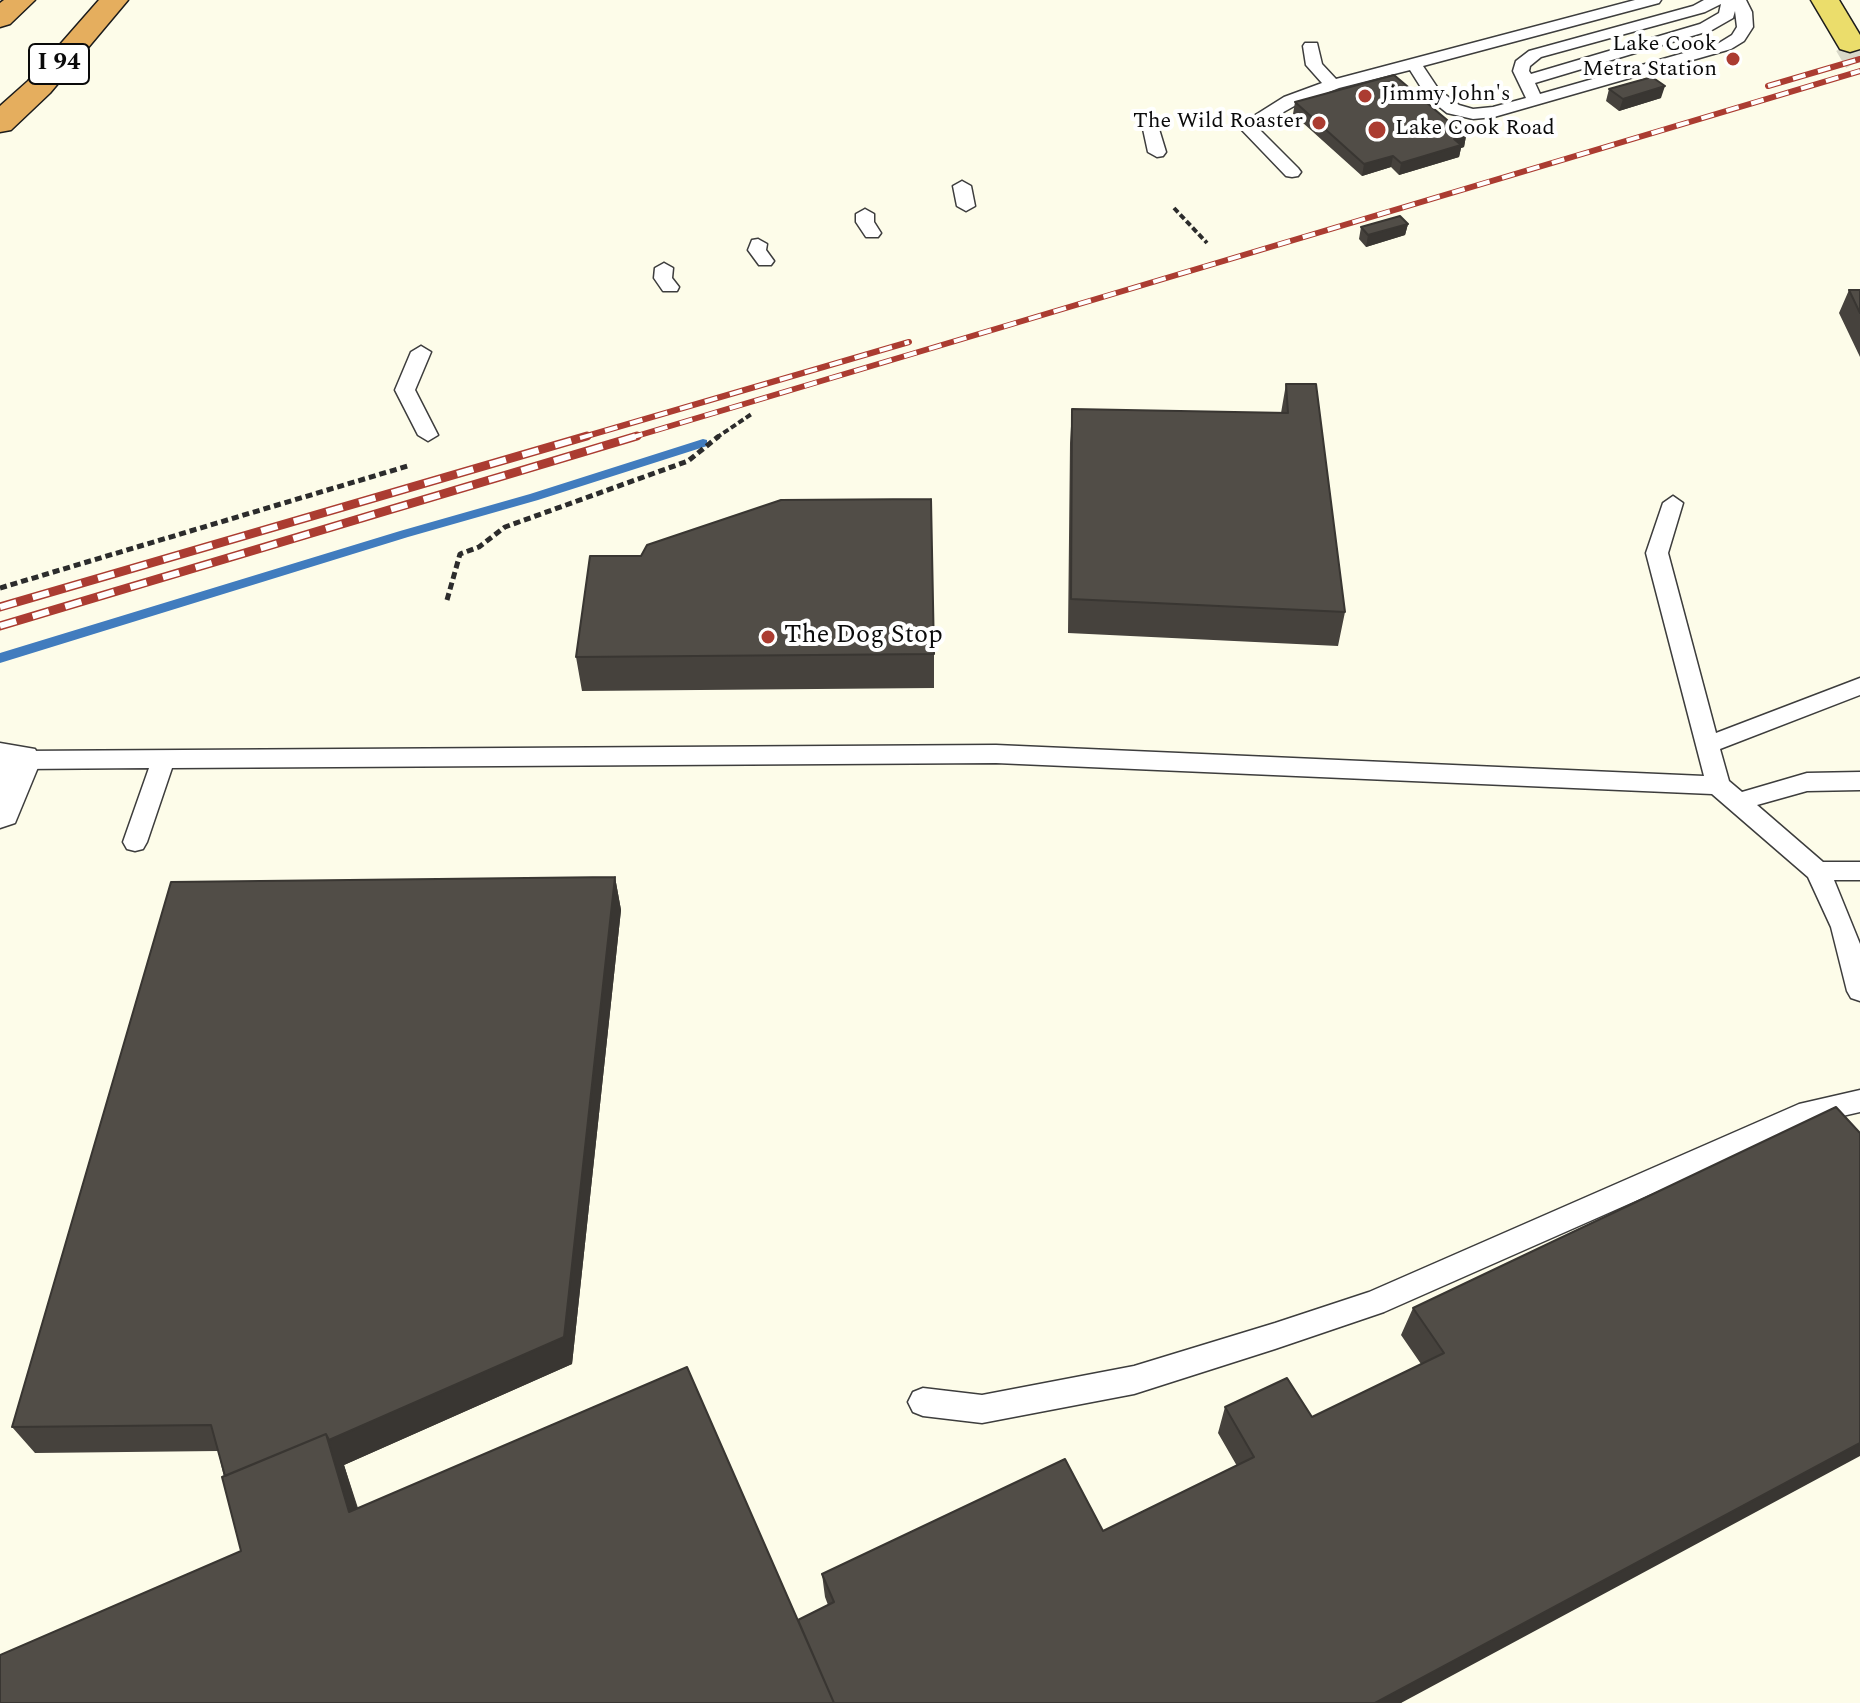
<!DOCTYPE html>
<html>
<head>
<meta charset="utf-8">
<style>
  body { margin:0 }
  canvas { display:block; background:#fdfce9 }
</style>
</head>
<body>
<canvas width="1860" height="1703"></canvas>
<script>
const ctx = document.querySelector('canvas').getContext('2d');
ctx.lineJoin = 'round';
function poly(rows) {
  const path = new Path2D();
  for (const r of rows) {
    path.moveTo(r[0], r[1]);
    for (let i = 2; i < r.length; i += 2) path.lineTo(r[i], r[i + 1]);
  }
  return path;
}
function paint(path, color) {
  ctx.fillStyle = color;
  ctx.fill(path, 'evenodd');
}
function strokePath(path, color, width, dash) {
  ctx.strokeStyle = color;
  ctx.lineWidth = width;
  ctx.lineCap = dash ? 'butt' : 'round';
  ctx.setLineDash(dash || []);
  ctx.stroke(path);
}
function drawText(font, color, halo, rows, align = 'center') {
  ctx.font = font + ' Spectral,serif';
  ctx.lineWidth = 8;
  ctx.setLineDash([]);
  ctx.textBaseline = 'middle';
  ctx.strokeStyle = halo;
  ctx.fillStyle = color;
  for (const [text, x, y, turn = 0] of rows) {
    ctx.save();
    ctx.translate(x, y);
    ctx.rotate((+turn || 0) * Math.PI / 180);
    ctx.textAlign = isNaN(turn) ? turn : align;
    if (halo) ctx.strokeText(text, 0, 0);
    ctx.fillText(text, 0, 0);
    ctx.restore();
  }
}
paint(poly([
  [703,439,707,440,707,446,538,500,408,537,0,663,0,653,400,531,530,494,703,439]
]), '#417cbe');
strokePath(poly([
  [1850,43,1860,60]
]), '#d9d8c8', 32, [32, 16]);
const service = poly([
  [1635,0,1661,0,1659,3,1423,66,1439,90,1459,105,1473,109,1493,107,1526,98,1513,71,1516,61,1529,51,1693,6,1704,0,1746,0,1752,12,1753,27,1744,41,1731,49,1494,117,1473,119,1447,113,1427,97,1410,70,1339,88,1296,105,1257,127,1298,168,1301,172,1298,176,1292,177,1286,176,1238,126,1284,97,1322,83,1306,65,1303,46,1305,43,1317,43,1322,64,1336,79,1635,0],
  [1721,4,1719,13,1700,24,1531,74,1529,71,1530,66,1541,57,1705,12,1721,4],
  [1735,11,1737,27,1732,35,1719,43,1540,94,1535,83,1712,30,1733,18,1735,11],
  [1151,124,1159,129,1166,152,1163,156,1157,157,1148,152,1143,129,1151,124],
  [962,181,971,186,975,206,966,211,957,206,953,186,962,181],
  [865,209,874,214,874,222,881,233,878,237,866,237,856,222,856,214,865,209],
  [758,239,767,244,766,250,774,261,771,265,759,265,748,250,752,240,758,239],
  [664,263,673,268,672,278,679,287,677,291,663,291,654,278,655,268,664,263],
  [421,346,431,352,415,390,438,435,428,441,418,435,395,390,411,352,421,346],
  [1673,496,1683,503,1668,553,1716,733,1860,678,1860,695,1720,749,1729,781,1742,792,1807,773,1860,772,1860,790,1807,791,1757,805,1823,862,1860,862,1860,880,1834,880,1860,944,1860,1001,1851,998,1847,991,1831,927,1808,877,1712,794,996,763,172,768,147,842,143,849,135,851,127,849,123,842,149,768,20,769,12,766,8,760,12,754,20,751,996,745,1704,776,1646,553,1663,503,1673,496],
  [1860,1090,1860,1112,1812,1123,1384,1312,1275,1349,1134,1394,982,1423,923,1416,913,1412,908,1402,913,1392,923,1388,982,1395,1134,1366,1275,1323,1369,1292,1799,1104,1860,1090]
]);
const minor = poly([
  [0,743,35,749,41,760,15,823,0,828,0,743]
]);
const primary = poly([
  [1811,0,1839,0,1860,35,1860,49,1850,52,1840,49,1811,0]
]);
const motorway = poly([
  [4,0,35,0,10,24,0,27,0,3,4,0],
  [99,0,128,0,50,93,11,130,0,132,0,106,28,81,99,0]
]);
strokePath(service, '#3d3d3d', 3);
strokePath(minor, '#3d3d3d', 3);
strokePath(primary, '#1b1b1b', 3);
strokePath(motorway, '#1b1b1b', 3);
strokePath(poly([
  [1174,208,1207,243],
  [716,438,753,413]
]), '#2c2c2c', 4, [6, 3]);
strokePath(poly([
  [0,588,411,465],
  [447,600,460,554,479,547,505,527,688,461,719,436]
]), '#2c2c2c', 5, [7, 4]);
paint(service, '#fff');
paint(minor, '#fff');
paint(primary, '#ebdd6b');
paint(motorway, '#e5ae5e');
const railFar1 = poly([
  [1768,86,1860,59],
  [580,438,909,342],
  [630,438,1860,71]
]);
const rail = poly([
  [0,607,587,436],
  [0,626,637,436]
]);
strokePath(railFar1, '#ab3c31', 6);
strokePath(rail, '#ab3c31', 9);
strokePath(railFar1, '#fff', 4, [13]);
strokePath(rail, '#fff', 6, [17]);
paint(poly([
  [1609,89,1661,98,1619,111,1606,101],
  [1295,102,1466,136,1464,147,1461,148,1459,157,1399,175,1391,167,1362,176,1293,114],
  [1408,224,1405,235,1366,247,1359,239,1361,227],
  [1849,290,1860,290,1860,357,1839,313],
  [1286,384,1345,612,1338,646,1068,633,1070,443,1072,409,1281,413],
  [934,654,934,688,582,691,576,657],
  [615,877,621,910,572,1364,344,1465,358,1508,798,1620,828,1605,825,1597,822,1574,1103,1531,1237,1466,1218,1433,1225,1407,1312,1417,1421,1364,1401,1335,1413,1308,1836,1107,1401,1703,241,1551,218,1451,35,1453,12,1427]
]), '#46423d');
paint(poly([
  [1665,86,1661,98,1619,111,1623,99],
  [1466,136,1464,147,1461,148,1459,157,1399,175,1401,163,1454,139],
  [1393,156,1391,167,1362,176,1364,164],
  [1408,224,1405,235,1366,247,1368,235],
  [615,877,621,910,572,1364,344,1465,368,1543,349,1512,326,1434],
  [1860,1443,1860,1456,1401,1703,1375,1703]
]), '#393632');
const building = poly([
  [1394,75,1466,136,1454,139,1461,145,1401,163,1393,156,1364,164,1295,102,1394,75],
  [1652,77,1665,86,1623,99,1609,89,1652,77],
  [1400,216,1408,224,1368,235,1361,227,1400,216],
  [1849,290,1860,290,1860,313,1849,290],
  [1286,384,1316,384,1345,612,1071,599,1072,409,1288,413,1286,384],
  [931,499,934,654,576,657,590,556,641,556,647,545,781,500,931,499],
  [615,877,564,1337,329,1440,326,1434,225,1476,211,1425,12,1427,171,882,615,877],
  [1836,1107,1860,1133,1860,1443,1375,1703,834,1703,798,1620,834,1602,822,1574,1065,1459,1103,1531,1254,1457,1225,1407,1287,1378,1312,1417,1444,1353,1413,1308,1836,1107],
  [687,1367,834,1703,0,1703,0,1655,241,1551,222,1477,326,1434,349,1512,687,1367]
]);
paint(building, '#514d47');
strokePath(building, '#393632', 2);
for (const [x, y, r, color] of [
  [1733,59,8,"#ab3c31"],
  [1365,96,8,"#ab3c31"],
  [1319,123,8,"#ab3c31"],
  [1377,130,10,"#ab3c31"],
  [768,637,8,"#ab3c31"]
]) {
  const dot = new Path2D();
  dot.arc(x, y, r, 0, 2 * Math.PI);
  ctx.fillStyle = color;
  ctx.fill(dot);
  strokePath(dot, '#fff', 3);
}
drawText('22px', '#0a0a0a', '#fff', [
  ["Lake Cook",1717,46],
  ["Metra Station",1717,71],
  ["Jimmy John's",1381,96,"left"],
  ["The Wild Roaster",1303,123],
  ["Lake Cook Road",1395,130,"left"]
], 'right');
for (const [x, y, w] of [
  [59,64,60]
]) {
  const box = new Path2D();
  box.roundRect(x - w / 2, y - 20, w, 40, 6);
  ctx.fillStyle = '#fff';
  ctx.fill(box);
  strokePath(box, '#0a0a0a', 2);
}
drawText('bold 24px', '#0a0a0a', null, [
  ["I 94",59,64]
]);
drawText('26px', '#0a0a0a', '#fff', [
  ["The Dog Stop",784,637]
], 'left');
</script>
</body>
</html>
